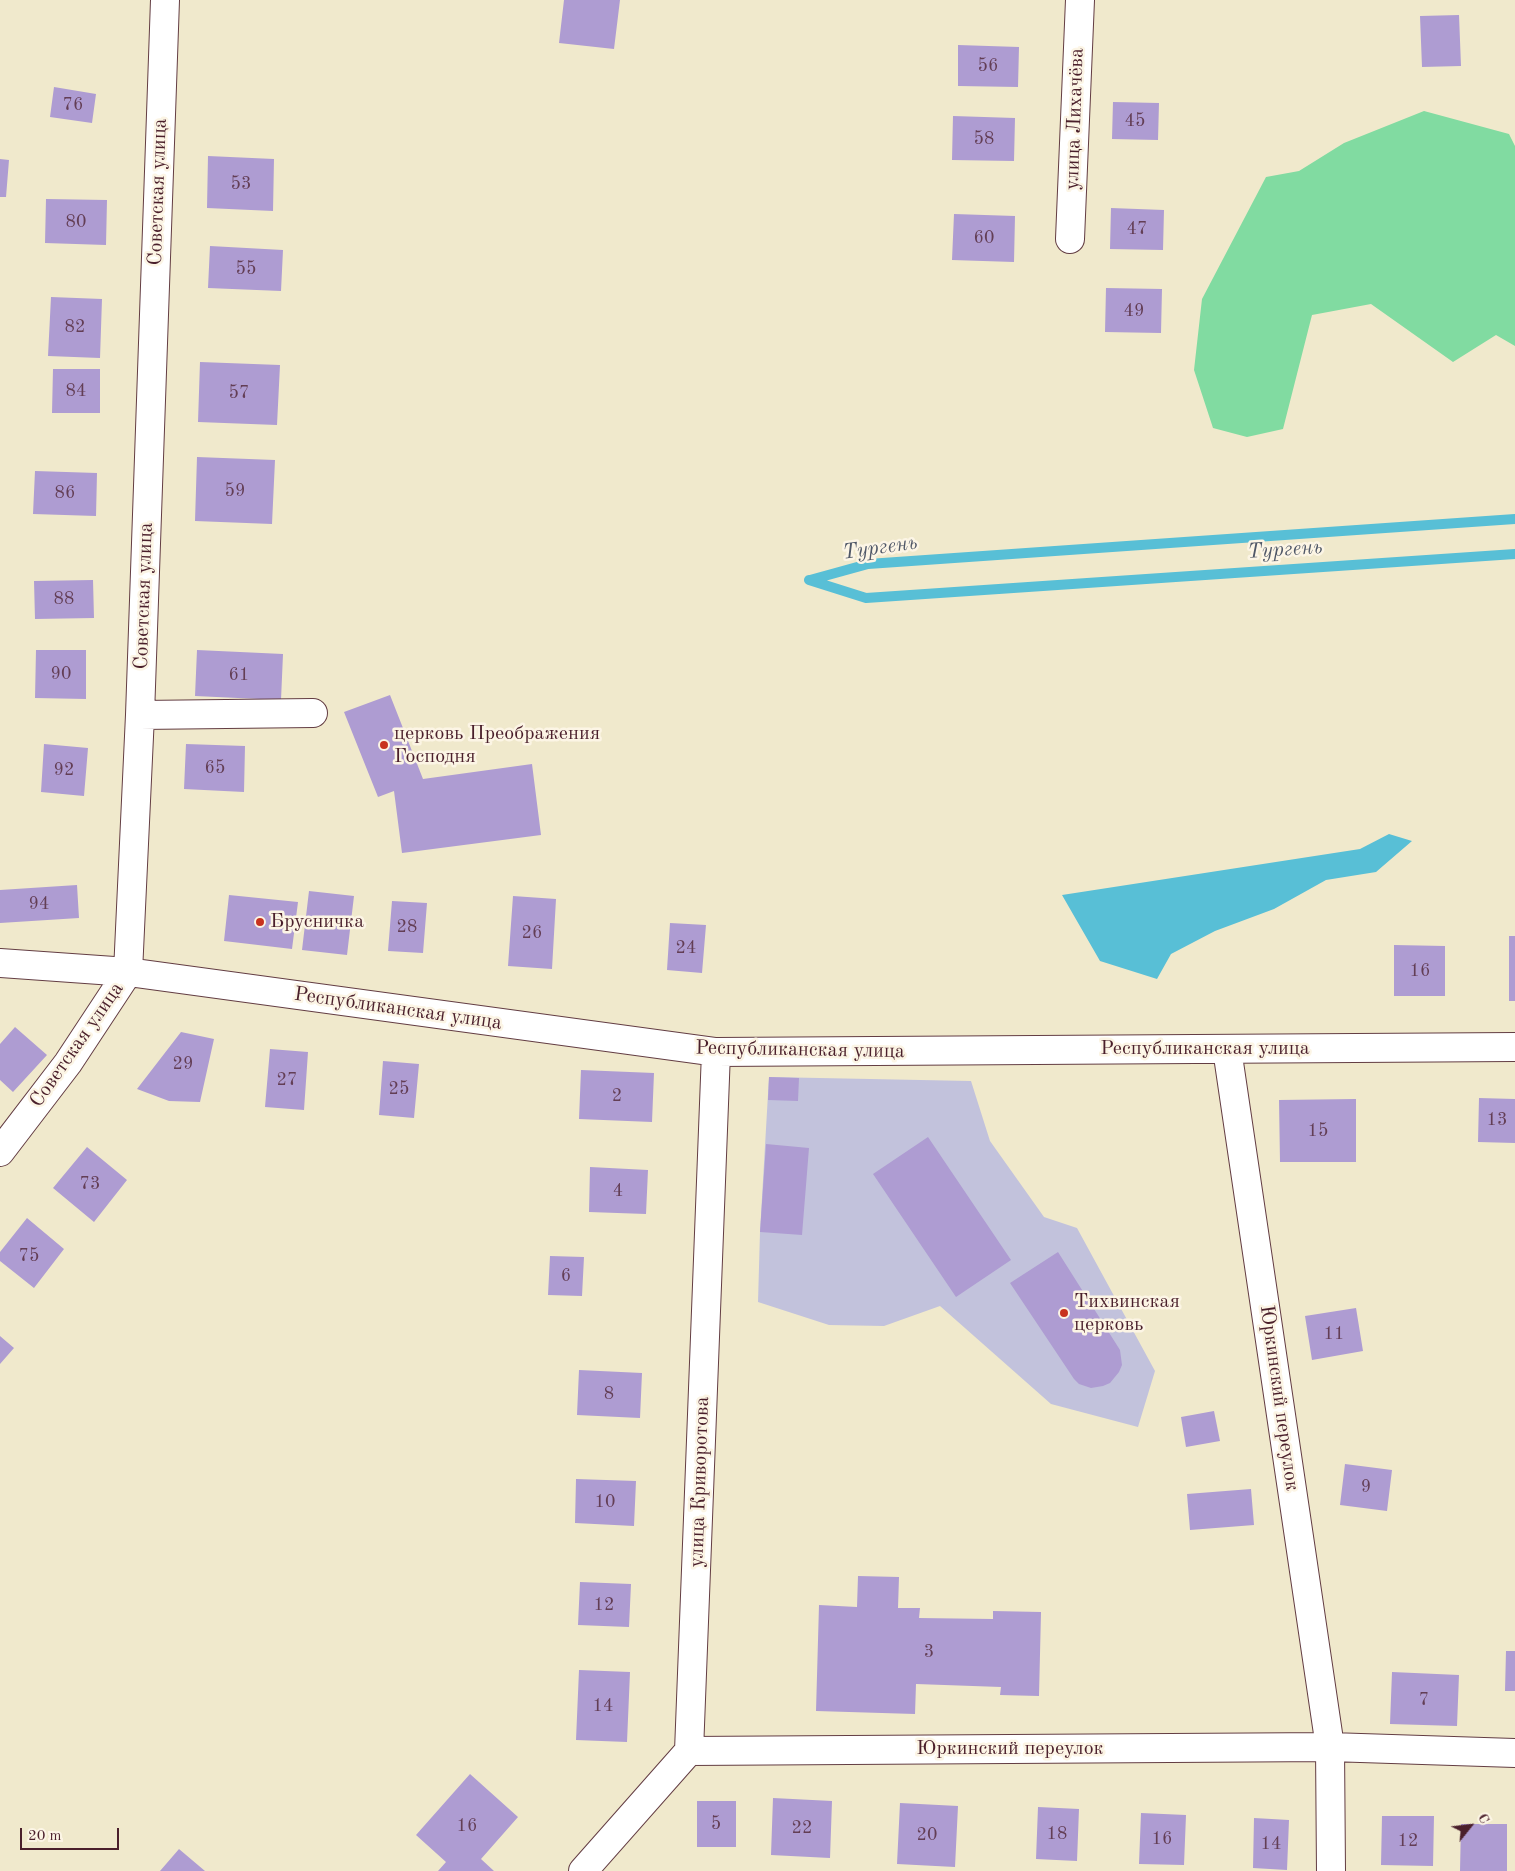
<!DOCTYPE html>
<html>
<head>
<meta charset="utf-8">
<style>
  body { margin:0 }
  #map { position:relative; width:1515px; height:1871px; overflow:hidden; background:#f0e9cc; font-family:"Old Standard TT",serif }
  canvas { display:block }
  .north { position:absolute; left:1445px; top:1801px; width:50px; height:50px; -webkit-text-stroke:4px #fcf5e5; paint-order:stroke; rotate:61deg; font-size:14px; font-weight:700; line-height:20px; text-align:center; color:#4a1f2b }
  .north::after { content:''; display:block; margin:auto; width:18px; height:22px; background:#4a1f2b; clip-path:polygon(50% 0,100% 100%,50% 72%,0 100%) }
  .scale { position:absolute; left:20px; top:1828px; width:99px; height:22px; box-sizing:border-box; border:2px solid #4a1f2b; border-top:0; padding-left:6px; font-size:15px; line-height:18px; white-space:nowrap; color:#4a1f2b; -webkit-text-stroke:4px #fcf5e5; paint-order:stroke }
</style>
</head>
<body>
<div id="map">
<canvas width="1515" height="1871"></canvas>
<div class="north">С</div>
<div class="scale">20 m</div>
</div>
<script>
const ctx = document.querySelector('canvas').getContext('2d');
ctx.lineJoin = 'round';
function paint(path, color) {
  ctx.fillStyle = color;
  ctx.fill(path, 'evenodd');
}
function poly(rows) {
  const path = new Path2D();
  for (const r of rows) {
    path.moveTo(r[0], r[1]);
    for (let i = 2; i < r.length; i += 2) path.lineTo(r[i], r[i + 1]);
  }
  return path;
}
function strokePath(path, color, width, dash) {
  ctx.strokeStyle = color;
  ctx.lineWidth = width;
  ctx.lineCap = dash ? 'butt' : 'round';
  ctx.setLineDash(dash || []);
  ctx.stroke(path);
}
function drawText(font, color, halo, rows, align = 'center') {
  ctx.font = font + ' "Old Standard TT",serif';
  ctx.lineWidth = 5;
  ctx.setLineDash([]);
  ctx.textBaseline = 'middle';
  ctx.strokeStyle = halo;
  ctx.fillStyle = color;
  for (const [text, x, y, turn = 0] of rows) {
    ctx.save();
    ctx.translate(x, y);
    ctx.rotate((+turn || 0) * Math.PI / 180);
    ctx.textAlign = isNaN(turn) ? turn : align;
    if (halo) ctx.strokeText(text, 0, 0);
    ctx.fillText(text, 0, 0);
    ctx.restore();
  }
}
paint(poly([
  [769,1077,971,1081,990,1141,1044,1217,1077,1228,1155,1371,1138,1427,1051,1404,940,1306,884,1326,829,1325,758,1302,760,1232]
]), '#c2c2dc');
paint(poly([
  [1424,111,1509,134,1515,146,1515,346,1496,335,1453,362,1371,304,1312,315,1283,429,1247,437,1213,428,1194,370,1202,299,1266,177,1299,171,1344,143]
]), '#81dba1');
paint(poly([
  [1389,834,1412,841,1376,872,1326,880,1274,909,1215,931,1171,954,1157,979,1100,961,1062,895,1360,849]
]), '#58bfd6');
strokePath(poly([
  [809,580,866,598,1515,554],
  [810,580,868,564,1515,519]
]), '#58bfd6', 10);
paint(poly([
  [564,0,620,0,614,49,559,43],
  [1459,15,1461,66,1422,67,1420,16],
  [958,45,1019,47,1018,87,958,86],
  [54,87,96,94,92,123,50,117],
  [1113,102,1159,103,1158,140,1112,139],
  [953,116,1015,118,1014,161,952,160],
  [208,156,274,159,273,211,207,208],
  [0,159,9,160,6,197,0,197],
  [46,199,107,200,106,245,45,243],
  [1111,208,1164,210,1163,250,1110,249],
  [954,214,1015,216,1014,262,952,260],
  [210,246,283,250,281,291,208,288],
  [1106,288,1162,289,1161,333,1105,332],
  [51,297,102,299,100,358,48,356],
  [200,362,280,365,277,425,198,422],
  [53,369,100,369,100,413,52,413],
  [197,457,275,460,272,524,195,521],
  [35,471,97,473,96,516,33,514],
  [93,580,94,618,35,619,34,581],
  [36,650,86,650,86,699,35,698],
  [197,650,283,654,281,700,195,696],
  [390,695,423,779,532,764,541,835,402,853,394,791,378,797,344,712],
  [44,744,88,748,84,796,41,792],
  [186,744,245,746,244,792,184,789],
  [77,885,79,918,0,923,0,890],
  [309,891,354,896,347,955,302,950],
  [229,895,298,902,292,949,224,941],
  [513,896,556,899,552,969,508,966],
  [392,901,427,903,423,953,388,951],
  [670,923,706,925,702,973,667,970],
  [1509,936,1515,936,1515,1001,1509,1001],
  [1394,945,1445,946,1445,996,1394,996],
  [15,1027,47,1055,13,1092,0,1080,0,1044],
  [181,1032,214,1039,200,1102,169,1101,137,1089],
  [270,1049,308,1052,304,1110,265,1107],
  [383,1061,419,1064,414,1118,379,1115],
  [581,1070,654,1073,652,1122,579,1119],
  [769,1077,799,1078,798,1101,768,1100],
  [1479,1098,1515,1099,1515,1143,1478,1142],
  [1356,1099,1356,1162,1280,1162,1279,1100],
  [928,1137,1011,1260,956,1297,873,1174],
  [766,1144,809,1148,802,1235,760,1232],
  [87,1147,127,1180,94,1222,53,1188],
  [590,1167,648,1170,646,1214,589,1212],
  [27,1218,64,1249,34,1288,0,1261,0,1252],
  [1058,1252,1120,1350,1122,1365,1119,1372,1110,1383,1103,1386,1091,1388,1079,1384,1074,1379,1010,1283],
  [550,1256,584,1257,582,1296,548,1295],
  [1356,1308,1363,1351,1312,1360,1305,1316],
  [0,1336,14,1348,0,1364],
  [579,1370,642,1373,640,1418,577,1415],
  [1214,1411,1220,1441,1186,1447,1181,1417],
  [1345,1464,1392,1470,1387,1511,1340,1505],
  [576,1479,636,1481,634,1526,575,1523],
  [1251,1489,1254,1525,1190,1530,1187,1494],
  [858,1576,899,1577,898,1608,920,1608,919,1618,993,1619,993,1611,1041,1612,1039,1696,1000,1695,1001,1687,916,1684,915,1714,816,1711,819,1605,857,1607],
  [580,1582,631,1584,629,1627,578,1625],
  [1506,1651,1515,1651,1515,1691,1505,1691],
  [579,1670,630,1672,627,1742,576,1740],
  [1392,1672,1459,1675,1457,1726,1390,1724],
  [470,1774,518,1817,481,1859,494,1871,438,1871,446,1862,416,1835],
  [773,1798,832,1801,830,1858,771,1855],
  [697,1801,736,1801,736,1847,697,1847],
  [900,1803,958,1806,955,1867,897,1864],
  [1038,1807,1079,1809,1077,1861,1036,1859],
  [1141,1813,1186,1815,1184,1865,1139,1864],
  [1382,1816,1434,1816,1433,1866,1381,1865],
  [1254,1818,1289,1820,1287,1870,1253,1868],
  [1461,1824,1507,1824,1507,1871,1460,1871],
  [179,1849,205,1871,160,1871]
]), '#ae9cd2');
const minor = poly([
  [1070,239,1080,0],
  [140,715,313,713],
  [0,963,128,972,716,1052,1515,1047],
  [1227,1049,1330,1747,1331,1871],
  [0,1152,68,1063,128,972,140,715,165,0],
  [689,1751,1330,1747,1515,1753],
  [583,1871,689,1751,716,1052]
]);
strokePath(minor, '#633d43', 30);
strokePath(minor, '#fff', 28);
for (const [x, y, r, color] of [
  [384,745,5,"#c8321e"],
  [260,922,5,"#c8321e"],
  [1064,1313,5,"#c8321e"]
]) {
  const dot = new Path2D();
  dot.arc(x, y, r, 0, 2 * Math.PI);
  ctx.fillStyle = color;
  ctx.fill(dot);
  strokePath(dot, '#fcf5e5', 2);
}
drawText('18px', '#633e55', null, [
  ["56",988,66],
  ["76",73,105],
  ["45",1135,121],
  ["58",984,139],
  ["53",241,184],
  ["80",76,222],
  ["47",1137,229],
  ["60",984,238],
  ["55",246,269],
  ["49",1134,311],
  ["82",75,327],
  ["84",76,391],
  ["57",239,393],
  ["59",235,491],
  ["86",65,493],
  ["88",64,599],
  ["90",61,674],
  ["61",239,675],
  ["65",215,768],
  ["92",64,770],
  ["94",39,904],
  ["28",407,927],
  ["26",532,933],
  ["24",686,948],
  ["16",1420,971],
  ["29",183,1064],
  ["27",287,1080],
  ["25",399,1089],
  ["2",617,1096],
  ["13",1497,1120],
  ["15",1318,1131],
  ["73",90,1184],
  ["4",618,1191],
  ["75",29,1256],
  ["6",566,1276],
  ["11",1334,1334],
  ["8",609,1394],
  ["9",1366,1487],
  ["10",605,1502],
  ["12",604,1605],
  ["3",929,1652],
  ["7",1424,1700],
  ["14",603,1706],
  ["5",716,1824],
  ["16",467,1826],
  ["22",802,1828],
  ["18",1057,1834],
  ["20",927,1835],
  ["16",1162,1839],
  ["12",1408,1841],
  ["14",1271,1844]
]);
drawText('20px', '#4a1f2b', '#fcf5e5', [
  ["улица Лихачёва",1075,119,-88],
  ["Советская улица",158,192,-88],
  ["Советская улица",144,596,-88],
  ["Республиканская улица",398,1009,8],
  ["Советская улица",77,1045,-55],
  ["Республиканская улица",1205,1049],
  ["Республиканская улица",800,1050,1],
  ["Юркинский переулок",1279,1398,82],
  ["улица Криворотова",700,1482,-88],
  ["Юркинский переулок",1010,1749]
]);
drawText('20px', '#4a1f2b', '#fcf5e5', [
  ["церковь Преображения",394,734],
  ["Господня",394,757],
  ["Брусничка",270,922],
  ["Тихвинская",1074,1302],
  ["церковь",1074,1325]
], 'left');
drawText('italic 21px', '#4f5767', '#fcf5e5', [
  ["Тургень",880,548,-8],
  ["Тургень",1285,550,-4]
]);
</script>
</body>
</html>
